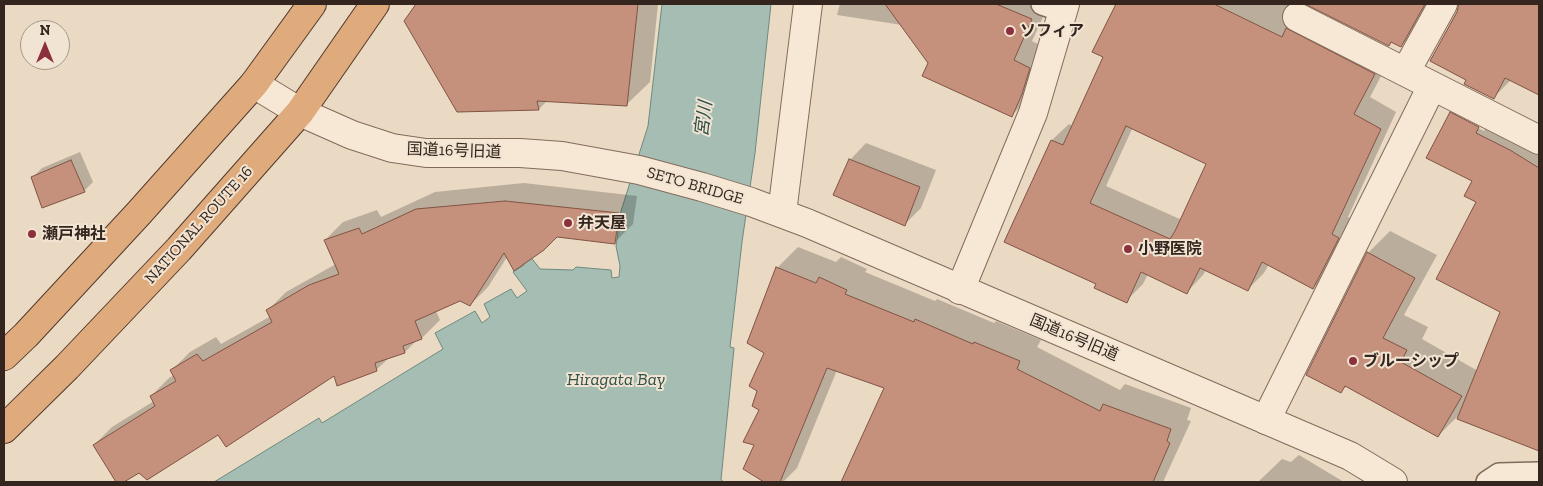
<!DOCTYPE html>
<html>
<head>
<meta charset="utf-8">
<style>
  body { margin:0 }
  #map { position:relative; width:1543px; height:486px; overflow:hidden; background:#ead9c3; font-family:"Zilla Slab",serif }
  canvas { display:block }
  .frame { position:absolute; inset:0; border:5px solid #34261e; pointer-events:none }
  .north { position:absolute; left:20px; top:20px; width:50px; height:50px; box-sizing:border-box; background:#f2e4d2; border:1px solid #a6988a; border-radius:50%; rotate:0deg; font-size:14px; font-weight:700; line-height:20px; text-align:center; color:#34261e }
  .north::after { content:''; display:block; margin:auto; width:18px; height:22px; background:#8d303d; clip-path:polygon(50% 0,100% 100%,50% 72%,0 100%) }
</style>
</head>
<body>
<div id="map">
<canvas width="1543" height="486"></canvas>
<div class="frame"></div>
<div class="north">N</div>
</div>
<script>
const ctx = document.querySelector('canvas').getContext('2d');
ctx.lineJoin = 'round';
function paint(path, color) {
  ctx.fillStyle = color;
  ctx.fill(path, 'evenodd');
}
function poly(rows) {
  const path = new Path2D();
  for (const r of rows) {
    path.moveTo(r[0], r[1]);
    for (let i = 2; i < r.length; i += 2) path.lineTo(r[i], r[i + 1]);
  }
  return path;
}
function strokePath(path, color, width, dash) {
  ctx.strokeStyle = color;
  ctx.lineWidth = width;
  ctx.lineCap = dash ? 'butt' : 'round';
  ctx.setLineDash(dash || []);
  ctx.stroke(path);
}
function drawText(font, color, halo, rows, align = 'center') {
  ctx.font = font + ' "Zilla Slab","Noto Sans JP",serif';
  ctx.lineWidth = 4;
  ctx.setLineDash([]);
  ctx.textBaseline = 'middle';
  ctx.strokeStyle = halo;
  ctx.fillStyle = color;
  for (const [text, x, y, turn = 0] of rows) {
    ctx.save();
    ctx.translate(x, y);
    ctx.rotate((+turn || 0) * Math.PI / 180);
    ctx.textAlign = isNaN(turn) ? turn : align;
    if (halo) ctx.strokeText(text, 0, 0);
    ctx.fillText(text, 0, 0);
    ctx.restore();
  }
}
const water = poly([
  [662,4,771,4,755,153,742,242,730,347,734,348,721,480,724,482,214,482,319,418,322,423,443,349,435,333,475,311,482,323,490,317,484,304,511,289,517,298,527,291,513,272,524,265,512,246,519,242,540,269,573,270,576,267,611,270,612,278,619,277,620,266,616,246,621,211,648,126,662,4]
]);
paint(water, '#a5bdb3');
strokePath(water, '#6d8a7f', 1);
paint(poly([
  [418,4,658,4,650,82,627,104,547,101,539,109,458,111,406,21],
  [840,4,1049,4,1032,41,1048,49,1031,96,1012,115,930,63,902,25,837,15],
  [1118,4,1298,4,1391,57,1370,97,1396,112,1348,217,1355,221,1330,271,1313,288,1269,264,1264,273,1248,289,1206,270,1203,275,1187,292,1148,274,1143,284,1126,301,1098,284,1005,242,1052,140,1069,124,1073,126,1105,57,1094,51],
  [1133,127,1208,163,1182,220,1106,186],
  [1308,4,1432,4,1418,29,1401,46,1392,41,1389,45],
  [1462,4,1539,4,1539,93,1511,80,1493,98,1468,79,1431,60,1459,7],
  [1471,93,1539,135,1539,450,1459,418,1461,413,1438,436,1347,386,1341,391,1368,253,1390,231,1437,255,1404,315,1428,327,1422,339,1478,371,1502,312,1473,180,1451,113],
  [1456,114,1485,129,1484,131,1456,117],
  [866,143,936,170,921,208,905,224,850,160],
  [80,152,93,182,84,191,33,177,42,168],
  [524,183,637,196,633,224,615,242,557,236,507,257,488,287,470,305,460,300,436,311,440,320,422,338,417,340,405,352,389,358,376,370,334,374,139,471,122,482,118,482,94,445,112,427,154,401,151,396,169,378,174,375,172,370,190,352,216,337,221,344,271,316,268,310,286,292,336,264,325,240,343,222,377,210,381,217,435,192],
  [798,247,836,262,841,257,867,269,865,272,935,301,937,299,994,323,996,321,1041,340,1037,347,1120,390,1125,384,1191,408,1187,420,1191,421,1163,482,1004,482,974,468,967,482,842,482,886,388,837,370,797,468,783,482,767,482,745,468,755,445,761,410,759,390,777,268],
  [1299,455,1344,482,1258,482,1282,459,1291,462]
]), '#0003');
const building = poly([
  [416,4,638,4,627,106,537,101,539,110,457,112,404,21,416,4],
  [885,4,996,4,1032,19,1014,60,1030,68,1022,94,1012,117,922,76,928,63,885,4],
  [1116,4,1214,4,1282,37,1286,28,1375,74,1354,114,1381,129,1332,234,1339,238,1313,289,1262,262,1248,291,1200,268,1187,294,1141,272,1127,303,1094,288,1096,284,1004,242,1051,140,1063,145,1103,57,1092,52,1116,4],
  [1126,126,1206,164,1175,231,1170,239,1090,203,1126,126],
  [1305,4,1425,4,1401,47,1391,42,1389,46,1305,4],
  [1459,4,1539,4,1539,95,1505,78,1494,99,1464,84,1466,80,1430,61,1457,12,1459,4],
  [1450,112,1479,127,1476,133,1510,150,1539,168,1539,451,1457,419,1500,312,1436,279,1476,202,1464,196,1472,181,1426,158,1450,112],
  [849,159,920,187,905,226,833,195,849,159],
  [71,160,85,192,42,208,31,177,71,160],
  [505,201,619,213,615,244,557,237,544,250,514,271,504,253,470,306,460,301,415,321,422,339,403,346,405,353,375,363,377,371,337,386,334,376,226,447,218,435,147,480,139,473,124,482,116,482,93,445,155,406,150,396,176,381,170,370,197,354,203,361,272,322,266,310,309,285,339,274,324,240,359,228,362,234,416,209,505,201],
  [1367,252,1415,278,1383,338,1407,350,1401,362,1462,396,1438,437,1345,386,1341,393,1306,375,1367,252],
  [776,267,816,283,819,277,847,290,845,294,914,322,915,319,973,344,974,342,1020,361,1017,369,1100,411,1103,404,1171,429,1167,441,1170,443,1153,482,841,482,884,388,827,368,780,482,764,482,743,469,754,445,743,442,759,410,752,406,757,391,749,386,764,353,747,343,776,267]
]);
paint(building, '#c5907c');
strokePath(building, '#805343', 1);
const service = poly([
  [1042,4,1063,11],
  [1487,482,1499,474,1539,473]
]);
const minor = poly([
  [1297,17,1539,140],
  [1406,71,1443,4],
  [782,213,808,4],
  [960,290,1033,113,1065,4],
  [1266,420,1432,86]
]);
const tertiary = poly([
  [254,84,300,112,352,135,392,148,426,153,520,153,562,156,639,170,702,187,751,202,807,223,1350,456,1393,482]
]);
const trunk = poly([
  [4,356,26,335,139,213,254,84,312,4],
  [4,429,67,367,179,249,300,112,375,4]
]);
strokePath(service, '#836b5b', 24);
strokePath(minor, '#836b5b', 30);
strokePath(tertiary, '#836b5b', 30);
strokePath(trunk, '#513a2f', 30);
strokePath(service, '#f6e8d5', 21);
strokePath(minor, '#f6e8d5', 28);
strokePath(tertiary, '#f6e8d5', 28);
strokePath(trunk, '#dfaa7c', 28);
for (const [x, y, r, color] of [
  [1010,31,5,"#8d303d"],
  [568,223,5,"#8d303d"],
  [32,234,5,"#8d303d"],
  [1128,249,5,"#8d303d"],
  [1353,361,5,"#8d303d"]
]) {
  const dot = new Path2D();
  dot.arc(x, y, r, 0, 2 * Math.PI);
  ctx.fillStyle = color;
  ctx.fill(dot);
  strokePath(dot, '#f2e4d2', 2);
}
drawText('bold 16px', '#34261e', '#f2e4d2', [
  ["ソフィア",1020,31],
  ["弁天屋",578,223],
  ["瀬戸神社",42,234],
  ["小野医院",1138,249],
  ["ブルーシップ",1363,361]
], 'left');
drawText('16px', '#34261e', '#f2e4d2', [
  ["国道16号旧道",454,151,2],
  ["SETO BRIDGE",695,186,16],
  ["NATIONAL ROUTE 16",199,225,-48],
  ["国道16号旧道",1074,338,23]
]);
drawText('italic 18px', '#2f524b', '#f2e4d2', [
  ["宮川",704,119,-83],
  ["Hiragata Bay",616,380]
]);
</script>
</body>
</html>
